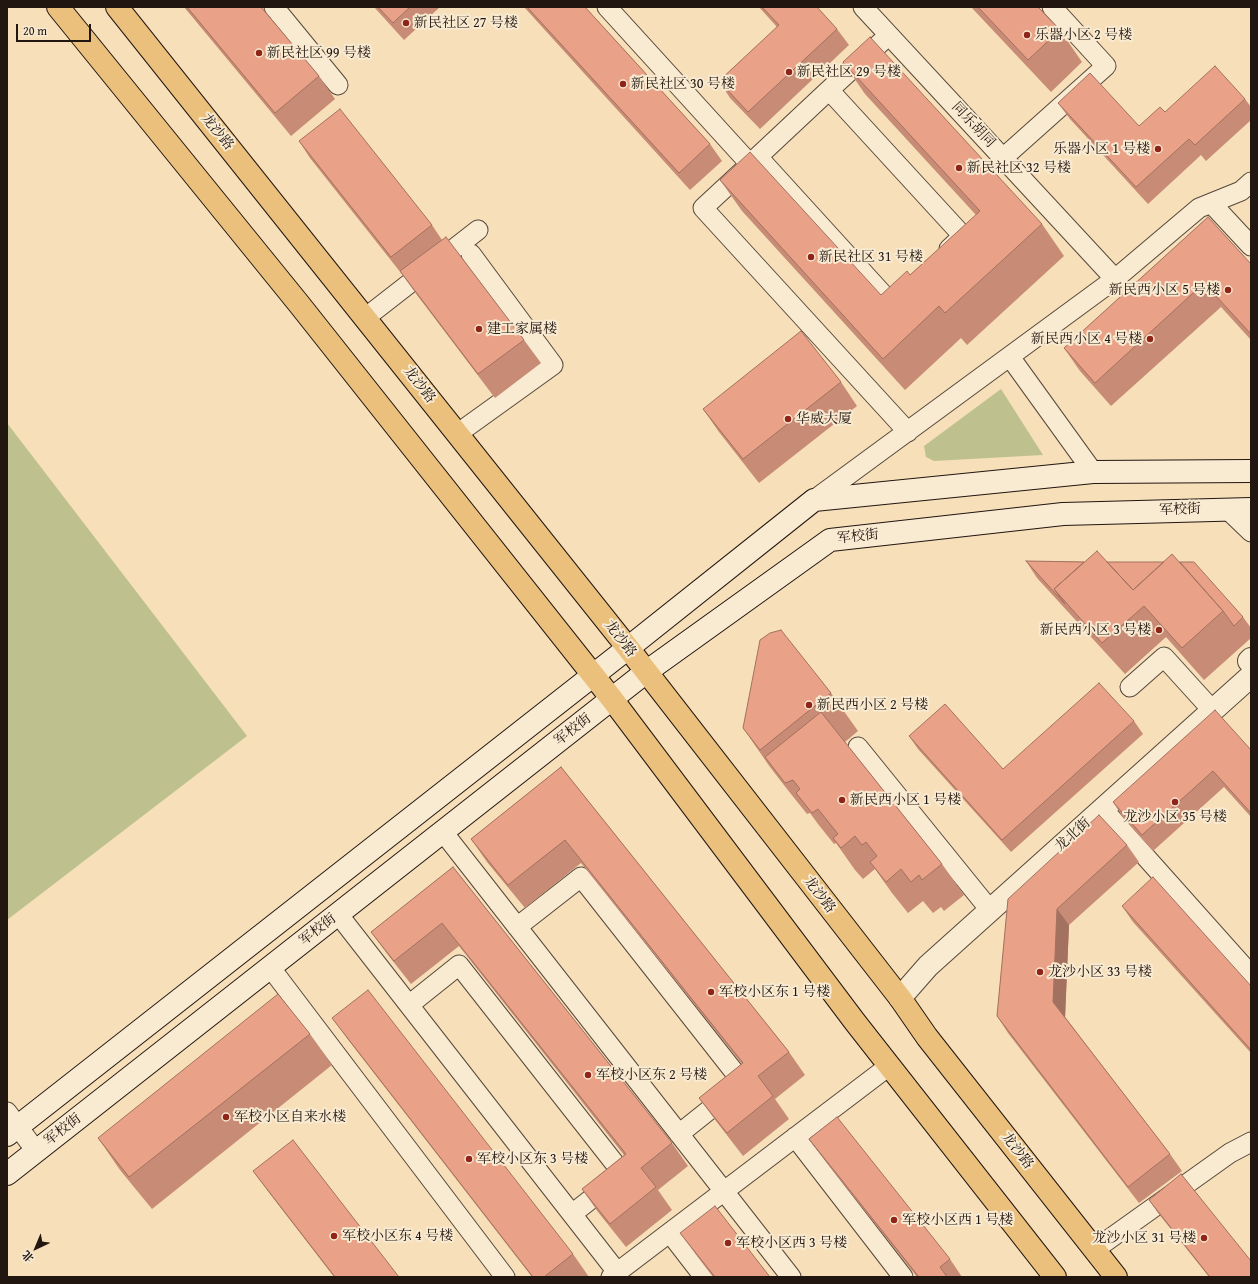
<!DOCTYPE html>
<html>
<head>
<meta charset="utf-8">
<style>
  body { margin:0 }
  #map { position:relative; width:1258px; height:1284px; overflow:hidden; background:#f6dfb9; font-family:"Gentium Book Plus","Noto Serif SC",serif }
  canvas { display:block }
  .frame { position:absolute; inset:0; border:8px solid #211610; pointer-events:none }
  .north { position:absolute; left:16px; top:1228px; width:40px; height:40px; -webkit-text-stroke:3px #f9ead2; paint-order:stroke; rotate:224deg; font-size:11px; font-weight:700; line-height:16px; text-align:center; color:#211610 }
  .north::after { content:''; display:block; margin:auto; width:14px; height:18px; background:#211610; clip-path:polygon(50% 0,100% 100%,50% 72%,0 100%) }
  .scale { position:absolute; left:16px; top:24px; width:75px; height:18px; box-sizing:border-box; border:2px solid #211610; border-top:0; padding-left:5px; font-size:12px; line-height:14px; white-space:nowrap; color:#211610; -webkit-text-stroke:3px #f9ead2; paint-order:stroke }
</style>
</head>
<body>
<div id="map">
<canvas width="1258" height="1284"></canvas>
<div class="frame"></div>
<div class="north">北</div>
<div class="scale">20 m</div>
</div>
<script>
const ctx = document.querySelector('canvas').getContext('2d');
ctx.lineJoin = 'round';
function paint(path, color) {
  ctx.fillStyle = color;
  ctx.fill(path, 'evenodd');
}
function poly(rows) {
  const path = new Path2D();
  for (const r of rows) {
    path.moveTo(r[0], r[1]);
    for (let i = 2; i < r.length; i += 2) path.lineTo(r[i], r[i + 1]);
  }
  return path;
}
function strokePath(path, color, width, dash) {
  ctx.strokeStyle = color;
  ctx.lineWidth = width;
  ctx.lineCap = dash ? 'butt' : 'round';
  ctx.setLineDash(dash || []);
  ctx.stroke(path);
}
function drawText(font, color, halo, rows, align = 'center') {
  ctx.font = font + ' "Gentium Book Plus","Noto Serif SC",serif';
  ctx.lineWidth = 4;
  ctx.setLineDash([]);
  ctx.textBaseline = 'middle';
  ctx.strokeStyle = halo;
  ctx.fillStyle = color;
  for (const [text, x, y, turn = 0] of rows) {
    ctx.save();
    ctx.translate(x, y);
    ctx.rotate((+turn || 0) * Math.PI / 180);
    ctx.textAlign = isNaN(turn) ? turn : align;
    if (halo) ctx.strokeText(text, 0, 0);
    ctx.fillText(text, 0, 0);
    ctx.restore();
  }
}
paint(poly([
  [1001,389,1043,455,934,461,926,457,924,446],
  [7,423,247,736,7,920]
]), '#bec18e');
const minor = poly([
  [274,7,338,85],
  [607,7,750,164,829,90,889,35],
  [863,7,1115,279],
  [829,90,963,236,949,249],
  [1003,158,1106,66,1052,7],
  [1211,203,1251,246],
  [901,293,890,302,758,157,703,208,908,432],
  [365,318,478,230],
  [1010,357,1093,472],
  [457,434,553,365,471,254],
  [814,500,1115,279,1199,208,1241,191,1251,182],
  [1227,509,1251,532],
  [1130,687,1164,657,1213,711],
  [858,747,990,910],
  [1103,809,1251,975],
  [443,832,791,1277],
  [338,914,617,1272],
  [517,927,581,877,743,1083,679,1134],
  [270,967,505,1277],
  [409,1005,459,965,623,1174,572,1214],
  [7,1112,36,1151],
  [795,1137,903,1277],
  [670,1233,704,1277],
  [1094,1250,1230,1153,1251,1142],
  [611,1277,889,1066]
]);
const tertiary = poly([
  [1249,661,1251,659],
  [900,998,928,966,1251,676]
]);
const secondary = poly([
  [7,1135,628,648,814,500,1093,472,1251,471],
  [7,1174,646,672,830,540,1063,514,1251,509]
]);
const primary = poly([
  [58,7,299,304,612,699,855,1022,1055,1277],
  [117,7,628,648,900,998,927,1037,1116,1277]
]);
strokePath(minor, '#56483a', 21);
strokePath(tertiary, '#56483a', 24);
strokePath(secondary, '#211610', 24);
strokePath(primary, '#211610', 24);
strokePath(minor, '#f9ead2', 19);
strokePath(tertiary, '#f9ead2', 22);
strokePath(secondary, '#f9ead2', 22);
strokePath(primary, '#ebc07c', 22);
paint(poly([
  [184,7,261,7,319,76,335,99,291,136],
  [374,7,440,7,404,40],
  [524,7,585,7,710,144,722,161,690,190],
  [759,7,817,7,837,29,849,45,760,129,730,98,719,81,777,27],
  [971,7,1038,7,1060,30,1082,62,1051,92],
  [843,62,1042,224,1064,256,967,345,961,338,905,390,742,211,720,180,881,295,910,275,976,215,865,94],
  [1245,99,1251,107,1251,120,1206,161,1201,155,1148,204,1070,119,1058,103,1139,126,1165,112],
  [299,141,432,225,442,240,524,340,541,363,495,398,417,295,401,273,310,158],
  [1208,217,1251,264,1251,340,1221,307,1111,406,1080,371,1064,348],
  [841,382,857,406,759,483,719,432,703,409],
  [1026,561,1107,562,1243,617,1251,628,1251,638,1204,680,1166,637,1125,674,1037,578],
  [831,693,858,731,845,742,942,864,964,895,944,911,941,907,933,913,923,901,908,913,892,893,875,869,863,879,855,870,836,843,834,844,818,824,810,813,807,814,787,789,770,767,743,728],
  [1134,721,1143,734,1011,852,918,749,909,736,1003,769],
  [1251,750,1251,817,1224,787,1153,851,1124,819,1113,802],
  [561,767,789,1052,805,1075,775,1099,789,1119,743,1156,716,1121,699,1098,742,1064,581,863,525,908,487,862,471,839],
  [1127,845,1139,862,1069,925,1065,1017,1170,1154,1182,1171,1139,1203,1008,1033,997,1016,1008,899],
  [453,867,672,1143,688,1166,658,1190,672,1210,626,1247,598,1212,582,1189,624,1155,459,946,411,984,388,955,371,932],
  [1122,906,1251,986,1251,1053,1133,922],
  [332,1018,573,1254,589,1277,532,1277,349,1041],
  [310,1034,332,1065,152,1209,120,1170,98,1138],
  [809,1139,950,1259,962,1277,917,1277,826,1162],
  [253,1171,399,1277,334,1277,270,1194],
  [1149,1200,1251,1277,1209,1277,1158,1213],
  [680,1233,770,1277,713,1277,697,1256]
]), '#c88b75');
paint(poly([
  [1057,909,1069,925,1065,1019,1053,1002]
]), '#a3715f');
const building = poly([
  [187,7,261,7,319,76,275,113,187,7],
  [378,7,410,7,393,23,378,7],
  [527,7,585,7,710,144,679,173,527,7],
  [762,7,817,7,837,29,748,112,719,81,779,25,762,7],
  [978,7,1038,7,1060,30,1028,60,978,7],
  [870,37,1042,224,945,313,939,306,883,359,720,180,750,152,881,295,907,271,910,275,980,211,843,62,870,37],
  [1215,66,1245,99,1195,145,1189,139,1136,187,1058,103,1090,73,1139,126,1160,107,1165,112,1215,66],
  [340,109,432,225,391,257,299,141,340,109],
  [1208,217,1251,264,1251,334,1204,283,1095,383,1064,348,1208,217],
  [446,237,524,340,478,374,400,271,446,237],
  [801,331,841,382,743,459,703,409,801,331],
  [1097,551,1133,590,1172,554,1223,611,1182,648,1144,606,1102,643,1054,589,1097,551],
  [1026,561,1084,562,1054,589,1065,604,1026,561],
  [1107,562,1164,562,1133,590,1107,562],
  [1180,562,1194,562,1243,617,1234,626,1223,611,1180,562],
  [781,630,831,693,760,750,743,728,760,640,770,633,781,630],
  [1099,683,1134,721,1002,840,909,736,945,704,1003,769,1099,683],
  [1215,710,1251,750,1251,813,1213,771,1142,835,1113,802,1215,710],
  [821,712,942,864,922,880,919,875,911,882,901,869,886,882,870,862,877,856,866,842,862,845,855,836,841,848,833,838,838,834,818,809,812,813,796,793,800,789,793,780,785,783,765,757,821,712],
  [561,767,789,1052,758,1076,773,1096,727,1133,699,1098,743,1063,565,840,508,885,471,839,561,767],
  [1099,815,1127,845,1057,909,1053,1002,1170,1154,1128,1187,997,1016,1008,899,1099,815],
  [453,867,672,1143,641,1168,656,1187,610,1224,582,1189,626,1154,442,923,394,961,371,932,453,867],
  [1153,877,1251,986,1251,1050,1122,906,1153,877],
  [368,990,573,1254,544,1277,533,1277,332,1018,368,990],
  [278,994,310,1034,129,1177,98,1138,278,994],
  [837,1117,950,1259,940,1267,947,1277,919,1277,809,1139,837,1117],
  [293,1140,399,1277,335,1277,253,1171,293,1140],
  [1181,1174,1251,1261,1251,1277,1210,1277,1149,1200,1181,1174],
  [715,1206,770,1277,715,1277,680,1233,715,1206]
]);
paint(building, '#e9a288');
strokePath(building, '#a3715f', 1);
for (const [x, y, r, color] of [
  [406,23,4,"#8f2418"],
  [1027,35,4,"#8f2418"],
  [259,53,4,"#8f2418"],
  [789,72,4,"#8f2418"],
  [623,84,4,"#8f2418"],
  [1158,149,4,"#8f2418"],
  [959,168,4,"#8f2418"],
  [811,257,4,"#8f2418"],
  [1228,290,4,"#8f2418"],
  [479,329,4,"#8f2418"],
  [1150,339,4,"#8f2418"],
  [788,419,4,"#8f2418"],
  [1159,630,4,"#8f2418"],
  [809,705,4,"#8f2418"],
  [842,800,4,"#8f2418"],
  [1175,802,4,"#8f2418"],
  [1040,972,4,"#8f2418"],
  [711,992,4,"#8f2418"],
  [588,1075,4,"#8f2418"],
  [226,1117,4,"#8f2418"],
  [469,1159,4,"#8f2418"],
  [894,1220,4,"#8f2418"],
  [334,1236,4,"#8f2418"],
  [1204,1238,4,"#8f2418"],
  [728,1243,4,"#8f2418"]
]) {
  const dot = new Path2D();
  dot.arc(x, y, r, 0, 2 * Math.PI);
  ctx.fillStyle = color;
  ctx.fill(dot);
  strokePath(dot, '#f9ead2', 1.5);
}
drawText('14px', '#211610', '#f9ead2', [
  ["新民社区 27 号楼",414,23],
  ["乐器小区 2 号楼",1035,35],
  ["新民社区 99 号楼",267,53],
  ["新民社区 29 号楼",797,72],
  ["新民社区 30 号楼",631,84],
  ["乐器小区 1 号楼",1150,149,"right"],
  ["新民社区 32 号楼",967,168],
  ["新民社区 31 号楼",819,257],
  ["新民西小区 5 号楼",1220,290,"right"],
  ["建工家属楼",487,329],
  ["新民西小区 4 号楼",1142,339,"right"],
  ["华威大厦",796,419],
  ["新民西小区 3 号楼",1151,630,"right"],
  ["新民西小区 2 号楼",817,705],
  ["新民西小区 1 号楼",850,800],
  ["龙沙小区 35 号楼",1175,817,"center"],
  ["龙沙小区 33 号楼",1048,972],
  ["军校小区东 1 号楼",719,992],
  ["军校小区东 2 号楼",596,1075],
  ["军校小区自来水楼",234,1117],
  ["军校小区东 3 号楼",477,1159],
  ["军校小区西 1 号楼",902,1220],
  ["军校小区东 4 号楼",342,1236],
  ["龙沙小区 31 号楼",1196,1238,"right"],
  ["军校小区西 3 号楼",736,1243]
], 'left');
drawText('14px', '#211610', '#f9ead2', [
  ["同乐胡同",973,125,47],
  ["龙沙路",217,132,51],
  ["龙沙路",419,385,52],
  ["军校街",1180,510,-2],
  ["军校街",858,537,-6],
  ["龙沙路",620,639,52],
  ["军校街",573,730,-38],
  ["龙北街",1073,835,-42],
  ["龙沙路",819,895,52],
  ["军校街",318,930,-38],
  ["军校街",63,1130,-38],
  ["龙沙路",1017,1151,52]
]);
</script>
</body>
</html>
